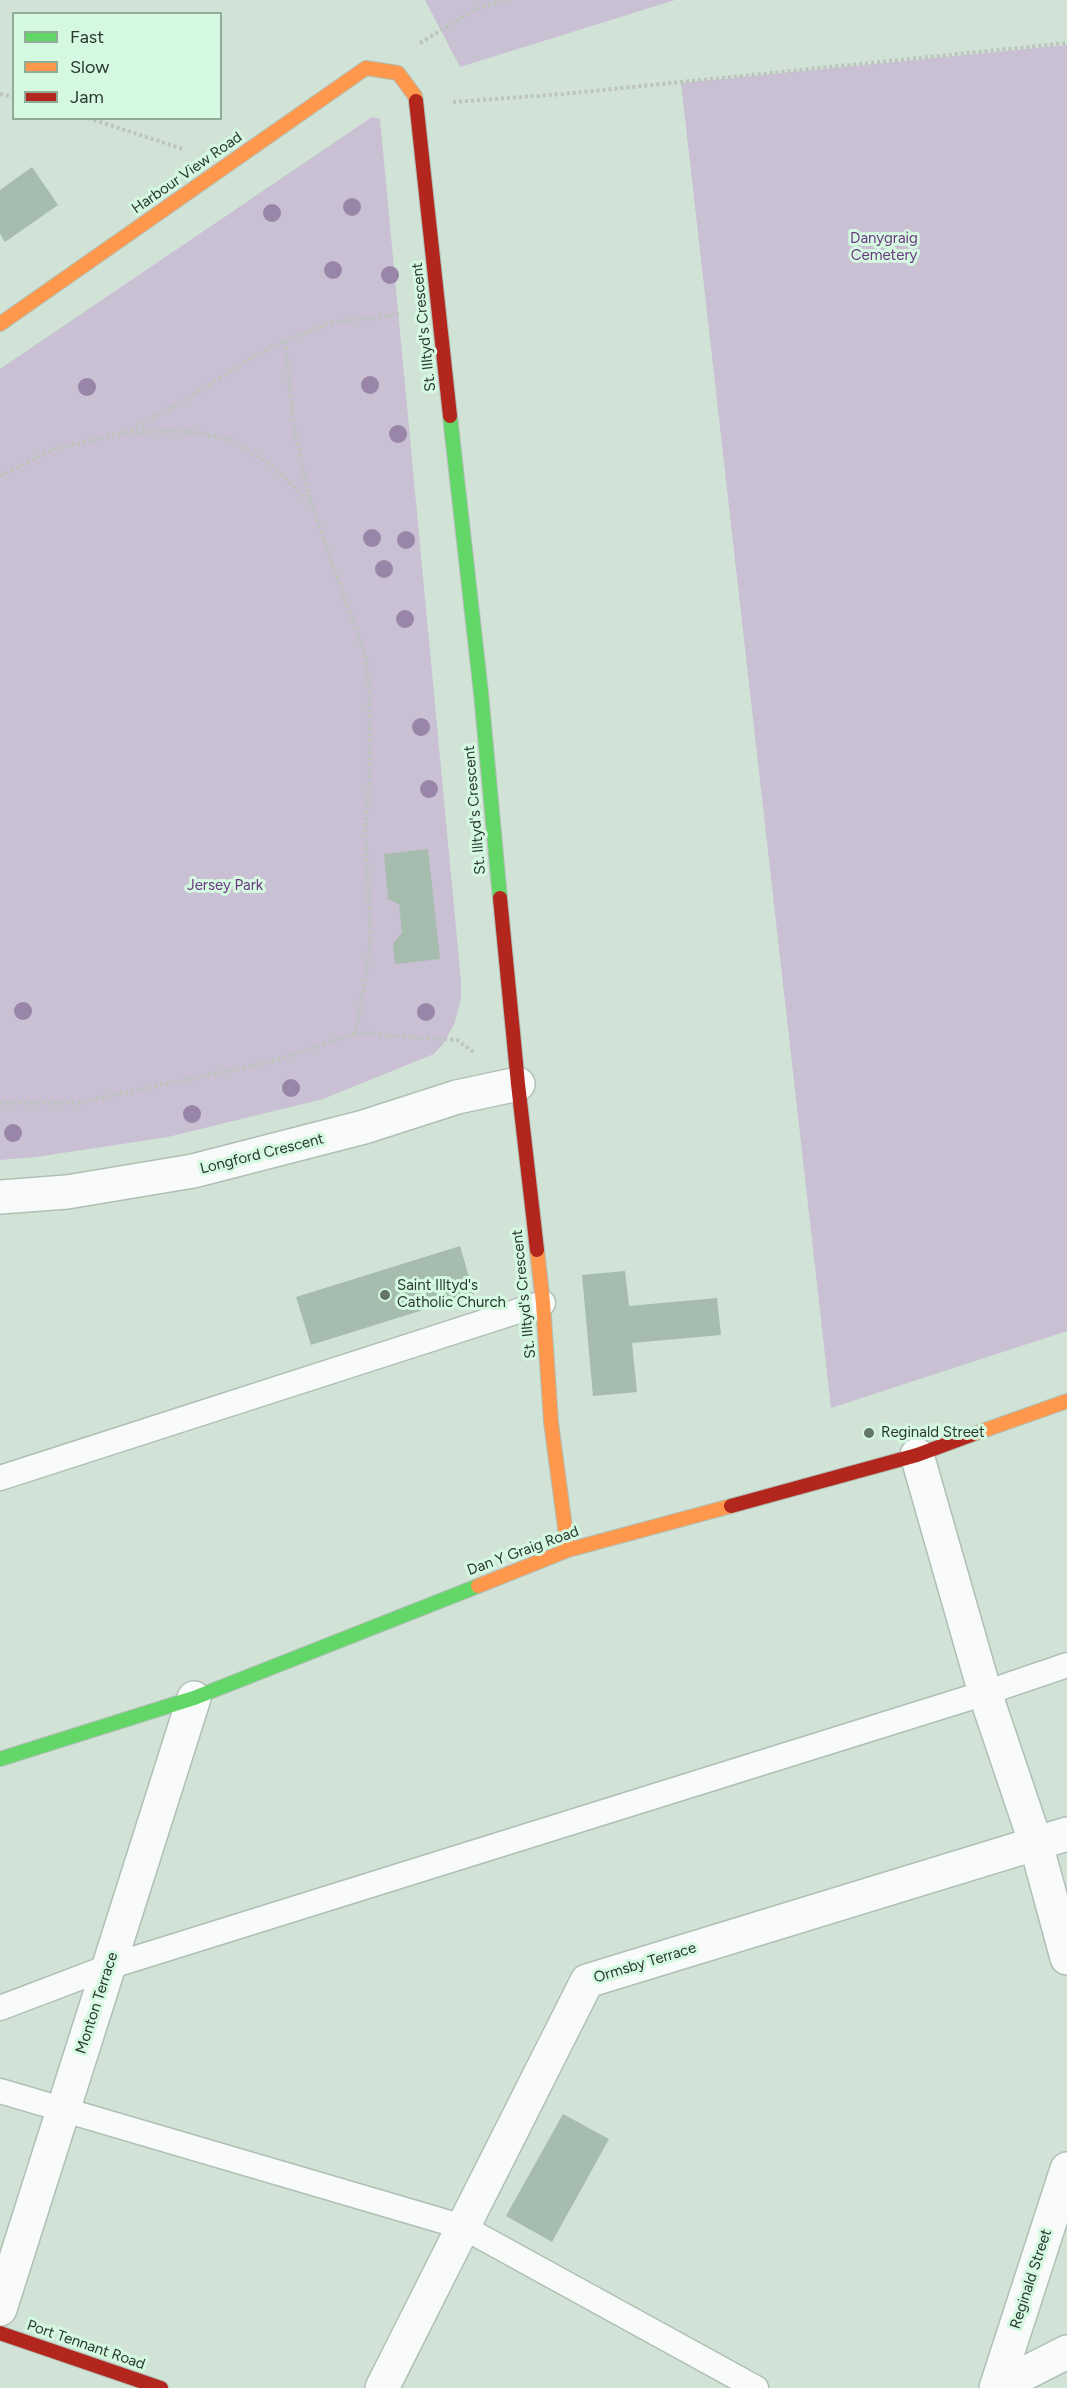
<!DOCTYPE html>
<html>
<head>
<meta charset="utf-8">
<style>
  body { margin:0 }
  #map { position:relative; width:1067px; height:2388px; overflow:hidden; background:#d0e3d6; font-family:Figtree,sans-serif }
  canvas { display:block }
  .legend { position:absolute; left:12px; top:12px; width:210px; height:108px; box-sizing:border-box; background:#d5f8e0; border:2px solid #91ab99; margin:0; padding:8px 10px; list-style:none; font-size:18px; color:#2a382f }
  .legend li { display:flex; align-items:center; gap:12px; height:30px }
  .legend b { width:30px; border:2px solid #91ab99 }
</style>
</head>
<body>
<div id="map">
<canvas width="1067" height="2388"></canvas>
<ul class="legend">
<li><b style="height:8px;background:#63d668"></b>Fast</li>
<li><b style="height:8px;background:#ff974d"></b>Slow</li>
<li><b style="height:8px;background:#b3261e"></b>Jam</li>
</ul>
</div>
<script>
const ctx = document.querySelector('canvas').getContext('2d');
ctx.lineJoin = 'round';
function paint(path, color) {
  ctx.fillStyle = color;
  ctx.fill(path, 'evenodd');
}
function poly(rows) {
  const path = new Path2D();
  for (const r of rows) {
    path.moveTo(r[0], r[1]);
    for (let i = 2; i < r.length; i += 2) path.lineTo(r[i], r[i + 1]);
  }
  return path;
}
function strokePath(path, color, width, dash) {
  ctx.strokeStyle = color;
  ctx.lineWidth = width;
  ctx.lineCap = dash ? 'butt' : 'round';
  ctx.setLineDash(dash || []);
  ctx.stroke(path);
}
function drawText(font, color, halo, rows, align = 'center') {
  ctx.font = font + ' Figtree,sans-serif';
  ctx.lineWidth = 6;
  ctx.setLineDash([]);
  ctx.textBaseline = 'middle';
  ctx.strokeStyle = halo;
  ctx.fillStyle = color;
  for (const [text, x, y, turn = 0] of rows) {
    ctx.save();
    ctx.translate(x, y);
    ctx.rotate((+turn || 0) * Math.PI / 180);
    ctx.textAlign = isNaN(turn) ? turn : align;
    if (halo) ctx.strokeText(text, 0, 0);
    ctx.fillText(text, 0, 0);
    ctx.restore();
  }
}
paint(poly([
  [425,0,675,0,460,67],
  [1067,45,1067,1331,831,1408,681,83],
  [372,117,380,119,461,981,461,998,455,1022,444,1043,434,1054,323,1099,168,1137,36,1157,0,1160,0,369]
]), '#c9c0d4');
paint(poly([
  [32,167,58,205,5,242,0,234,0,190],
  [428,849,440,959,395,964,393,944,402,933,399,904,388,899,384,854],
  [460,1246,474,1294,311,1345,296,1297],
  [625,1271,629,1306,717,1298,721,1335,632,1343,637,1392,593,1396,582,1275],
  [563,2114,609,2139,552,2242,506,2216]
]), '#a6bcae');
const lane = poly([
  [0,1478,543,1303],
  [0,2008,108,1967,985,1693,1067,1665],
  [0,2091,463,2227,756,2388]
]);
const street = poly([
  [0,1197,67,1192,193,1171,364,1127,457,1097,518,1084],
  [917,1455,985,1693,1036,1844,1067,1958],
  [0,2309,194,1698],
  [382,2388,587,1981,1067,1834],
  [996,2388,1067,2169],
  [996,2388,1067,2352]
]);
const fast = poly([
  [450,416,481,693,500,898],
  [0,1759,194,1698,478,1586]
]);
const slow = poly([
  [0,324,366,68,398,73,415,96,416,101],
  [537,1250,543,1303,551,1422,568,1550],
  [971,1435,1067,1401],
  [478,1586,568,1550,731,1506]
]);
const jam = poly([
  [416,101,450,416],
  [500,898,518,1084,537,1250],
  [731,1506,917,1455,971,1435],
  [0,2333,161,2388]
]);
strokePath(lane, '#b0bfb5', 27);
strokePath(street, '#b0bfb5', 36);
strokePath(fast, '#b0bfb5', 16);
strokePath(slow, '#b0bfb5', 16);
strokePath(jam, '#b0bfb5', 16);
strokePath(poly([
  [420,43,476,9,509,0],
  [0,94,14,97],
  [453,102,563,94,1067,43],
  [88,118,183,149],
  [285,341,294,429,311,503],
  [125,433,185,400,251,358,285,341,329,323,401,314],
  [0,476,54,449,124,433,171,431,200,433,228,439,267,462,311,503,366,658,369,690,370,772,365,831,371,940,356,1033,457,1040,475,1053],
  [0,1103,77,1103,275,1061,356,1033]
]), '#bdc4be', 4, [3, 3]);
strokePath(lane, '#f8fbf9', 24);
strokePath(street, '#f8fbf9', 33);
strokePath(fast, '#63d668', 14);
strokePath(slow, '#ff974d', 14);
strokePath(jam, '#b3261e', 14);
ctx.fillStyle = '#9885a8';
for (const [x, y] of [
  [352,207],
  [272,213],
  [333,270],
  [390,275],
  [370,385],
  [87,387],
  [398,434],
  [372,538],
  [406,540],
  [384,569],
  [405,619],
  [421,727],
  [429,789],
  [23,1011],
  [426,1012],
  [291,1088],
  [192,1114],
  [13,1133]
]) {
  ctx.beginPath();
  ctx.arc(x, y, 9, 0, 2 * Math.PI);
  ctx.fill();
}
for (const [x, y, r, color] of [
  [385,1295,6,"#647469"],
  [869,1433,6,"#647469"]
]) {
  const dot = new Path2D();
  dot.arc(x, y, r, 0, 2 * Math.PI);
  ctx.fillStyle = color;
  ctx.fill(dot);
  strokePath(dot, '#d5f8e0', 2);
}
drawText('15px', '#2a382f', '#d5f8e0', [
  ["Harbour View Road",187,173,-35],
  ["St. Illtyd's Crescent",424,327,-96],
  ["St. Illtyd's Crescent",475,810,-95],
  ["Longford Crescent",262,1154,-14],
  ["St. Illtyd's Crescent",524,1294,-96],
  ["Dan Y Graig Road",523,1551,-20],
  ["Ormsby Terrace",645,1963,-17],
  ["Monton Terrace",97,2003,-72],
  ["Reginald Street",1031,2279,-72],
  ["Port Tennant Road",86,2345,19]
]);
drawText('15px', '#6b3883', '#d5f8e0', [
  ["Danygraig",884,239],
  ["Cemetery",884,256],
  ["Jersey Park",225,886]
]);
drawText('15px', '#2a382f', '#d5f8e0', [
  ["Saint Illtyd's",397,1286],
  ["Catholic Church",397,1303],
  ["Reginald Street",881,1433]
], 'left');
</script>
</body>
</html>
